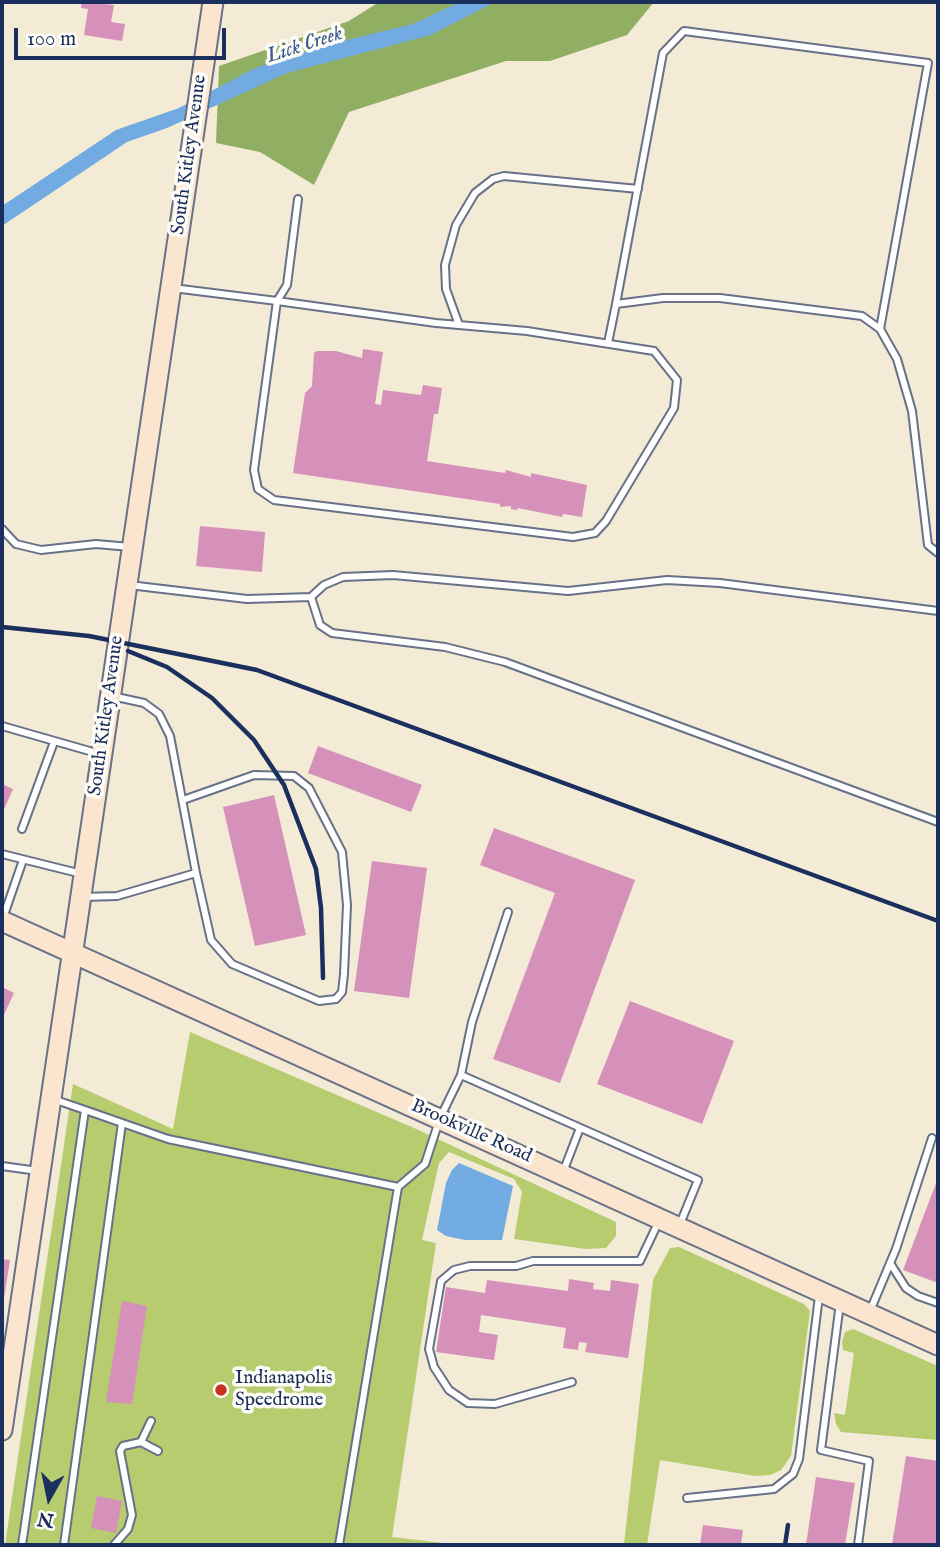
<!DOCTYPE html>
<html>
<head>
<meta charset="utf-8">
<style>
  body { margin:0 }
  #map { position:relative; width:940px; height:1547px; overflow:hidden; background:#f3ebd5; font-family:"IM FELL English",serif }
  canvas { display:block }
  .frame { position:absolute; inset:0; border:4px solid #1b2f5e; pointer-events:none }
  .north { position:absolute; left:14px; top:1463px; width:70px; height:70px; -webkit-text-stroke:5px #fdfcf7; paint-order:stroke; rotate:189deg; font-size:19px; font-weight:700; line-height:28px; text-align:center; color:#1b2f5e }
  .north::after { content:''; display:block; margin:auto; width:24px; height:32px; background:#1b2f5e; clip-path:polygon(50% 0,100% 100%,50% 72%,0 100%) }
  .scale { position:absolute; left:14px; top:28px; width:212px; height:32px; box-sizing:border-box; border:4px solid #1b2f5e; border-top:0; padding-left:9px; font-size:21px; line-height:24px; white-space:nowrap; color:#1b2f5e; -webkit-text-stroke:5px #fdfcf7; paint-order:stroke }
</style>
</head>
<body>
<div id="map">
<canvas width="940" height="1547"></canvas>
<div class="frame"></div>
<div class="north">N</div>
<div class="scale">100 m</div>
</div>
<script>
const ctx = document.querySelector('canvas').getContext('2d');
ctx.lineJoin = 'round';
function paint(path, color) {
  ctx.fillStyle = color;
  ctx.fill(path, 'evenodd');
}
function poly(rows) {
  const path = new Path2D();
  for (const r of rows) {
    path.moveTo(r[0], r[1]);
    for (let i = 2; i < r.length; i += 2) path.lineTo(r[i], r[i + 1]);
  }
  return path;
}
function strokePath(path, color, width, dash) {
  ctx.strokeStyle = color;
  ctx.lineWidth = width;
  ctx.lineCap = dash ? 'butt' : 'round';
  ctx.setLineDash(dash || []);
  ctx.stroke(path);
}
function drawText(font, color, halo, rows, align = 'center') {
  ctx.font = font + ' "IM FELL English",serif';
  ctx.lineWidth = 7;
  ctx.setLineDash([]);
  ctx.textBaseline = 'middle';
  ctx.strokeStyle = halo;
  ctx.fillStyle = color;
  for (const [text, x, y, turn = 0] of rows) {
    ctx.save();
    ctx.translate(x, y);
    ctx.rotate((+turn || 0) * Math.PI / 180);
    ctx.textAlign = isNaN(turn) ? turn : align;
    if (halo) ctx.strokeText(text, 0, 0);
    ctx.fillText(text, 0, 0);
    ctx.restore();
  }
}
paint(poly([
  [190,1032,414,1128,616,1222,616,1236,606,1248,586,1249,514,1239,522,1192,514,1179,449,1152,439,1163,422,1240,436,1243,392,1537,460,1545,5,1545,73,1084,173,1129],
  [679,1247,804,1304,810,1311,791,1456,781,1470,770,1475,755,1476,660,1460,647,1545,624,1545,653,1280,670,1248],
  [853,1329,938,1366,938,1440,841,1432,836,1424,834,1413,845,1415,854,1353,843,1350,842,1342,845,1332]
]), '#b7cb6f');
paint(poly([
  [379,2,654,2,627,35,550,61,506,61,349,112,314,185,260,152,216,143,219,66,349,21]
]), '#91af62');
paint(poly([
  [460,2,495,2,431,35,287,73,167,128,127,142,2,226,2,206,116,130,179,108,255,68,326,45,413,24],
  [459,1163,513,1186,502,1240,465,1240,446,1236,437,1230,446,1183,452,1170]
]), '#71abe1');
paint(poly([
  [82,2,114,5,111,22,125,24,122,41,84,35,88,9,81,8],
  [363,349,383,352,375,404,381,405,383,390,421,395,423,385,442,388,438,414,434,414,427,461,505,473,506,470,531,477,531,473,587,485,582,517,563,514,562,517,518,508,517,510,511,509,511,506,500,507,500,504,293,473,305,393,312,386,314,353,317,351,336,351,362,358],
  [200,526,265,532,262,572,196,566],
  [318,746,422,785,411,812,308,773],
  [2,784,13,789,2,814],
  [274,795,306,935,255,946,223,807],
  [494,828,635,880,560,1083,493,1059,555,893,480,865],
  [372,861,427,868,409,998,354,991],
  [2,987,14,993,2,1019],
  [630,1001,734,1041,702,1124,597,1084],
  [938,1178,938,1283,903,1270],
  [2,1259,10,1260,3,1305,2,1305],
  [569,1279,594,1283,593,1289,610,1291,611,1280,639,1284,628,1358,585,1352,587,1343,579,1342,578,1350,563,1348,566,1328,481,1315,479,1332,498,1335,494,1360,436,1352,446,1287,485,1293,487,1280,568,1291],
  [122,1301,147,1306,132,1404,106,1402],
  [906,1456,938,1461,937,1545,892,1545],
  [816,1477,855,1483,845,1545,806,1545],
  [97,1496,122,1501,116,1533,91,1528],
  [703,1525,743,1530,741,1545,700,1545]
]), '#d591ba');
const lane = poly([
  [173,288,277,301,254,470,258,489,274,500,573,537,595,533,606,521,674,408,677,380,654,351,527,331,436,323,277,301,287,285,298,199],
  [616,304,663,53,684,31,928,63,880,329],
  [459,325,446,289,445,265,456,225,475,193,493,179,504,176,638,189],
  [608,343,616,304,663,298,720,298,862,316,880,329,897,359,912,411,928,545,938,553],
  [2,529,16,544,41,550,96,544,130,547],
  [129,585,247,599,311,597,324,585,343,577,393,575,568,591,667,580,720,583,938,611],
  [311,597,320,625,332,633,445,647,505,662,938,822],
  [112,696,144,703,159,714,170,736,196,873],
  [2,726,100,754],
  [22,829,54,742],
  [2,854,82,874],
  [82,897,117,896,196,873,211,940,232,964,319,1001,336,999,342,992,344,974,347,905,342,852,309,788,294,776,254,775,183,800],
  [3,918,23,860],
  [461,1075,472,1022,508,912],
  [85,1110,168,1139,398,1187,339,1545],
  [2,1166,38,1171],
  [563,1172,580,1128],
  [398,1187,425,1164,440,1118,461,1075,698,1180,680,1224],
  [890,1263,906,1288,918,1296,938,1303],
  [840,1303,821,1450,869,1461,858,1545],
  [870,1311,896,1249,932,1138],
  [572,1382,495,1404,468,1403,449,1390,434,1367,429,1349,441,1281,454,1270,470,1266,516,1266,533,1261,640,1261,658,1223],
  [141,1442,151,1421],
  [687,1498,774,1489,793,1474,799,1459,819,1296],
  [22,1545,85,1110,53,1099],
  [64,1545,122,1123],
  [114,1545,128,1529,132,1515,120,1451,123,1446,141,1442,158,1451]
]);
const secondary = poly([
  [2,921,938,1345],
  [2,1430,213,2]
]);
strokePath(lane, '#677188', 10);
strokePath(secondary, '#677188', 23);
strokePath(lane, '#fff', 6);
strokePath(secondary, '#fce5cf', 19);
strokePath(poly([
  [2,627,89,636,257,670,938,921],
  [128,651,167,667,212,698,254,740,284,785,316,869,321,908,323,978],
  [785,1545,788,1525]
]), '#1b2f5e', 4.5);
for (const [x, y, r, color] of [
  [221,1390,7,"#c8321e"]
]) {
  const dot = new Path2D();
  dot.arc(x, y, r, 0, 2 * Math.PI);
  ctx.fillStyle = color;
  ctx.fill(dot);
  strokePath(dot, '#fdfcf7', 2.5);
}
drawText('19px', '#1b2f5e', '#fdfcf7', [
  ["South Kitley Avenue",190,155,-82],
  ["South Kitley Avenue",107,716,-82],
  ["Brookville Road",471,1132,24]
]);
drawText('19px', '#1b2f5e', '#fdfcf7', [
  ["Indianapolis",235,1379],
  ["Speedrome",235,1401]
], 'left');
drawText('italic 21px', '#395a8c', '#fdfcf7', [
  ["Lick Creek",305,46,-18]
]);
</script>
</body>
</html>
